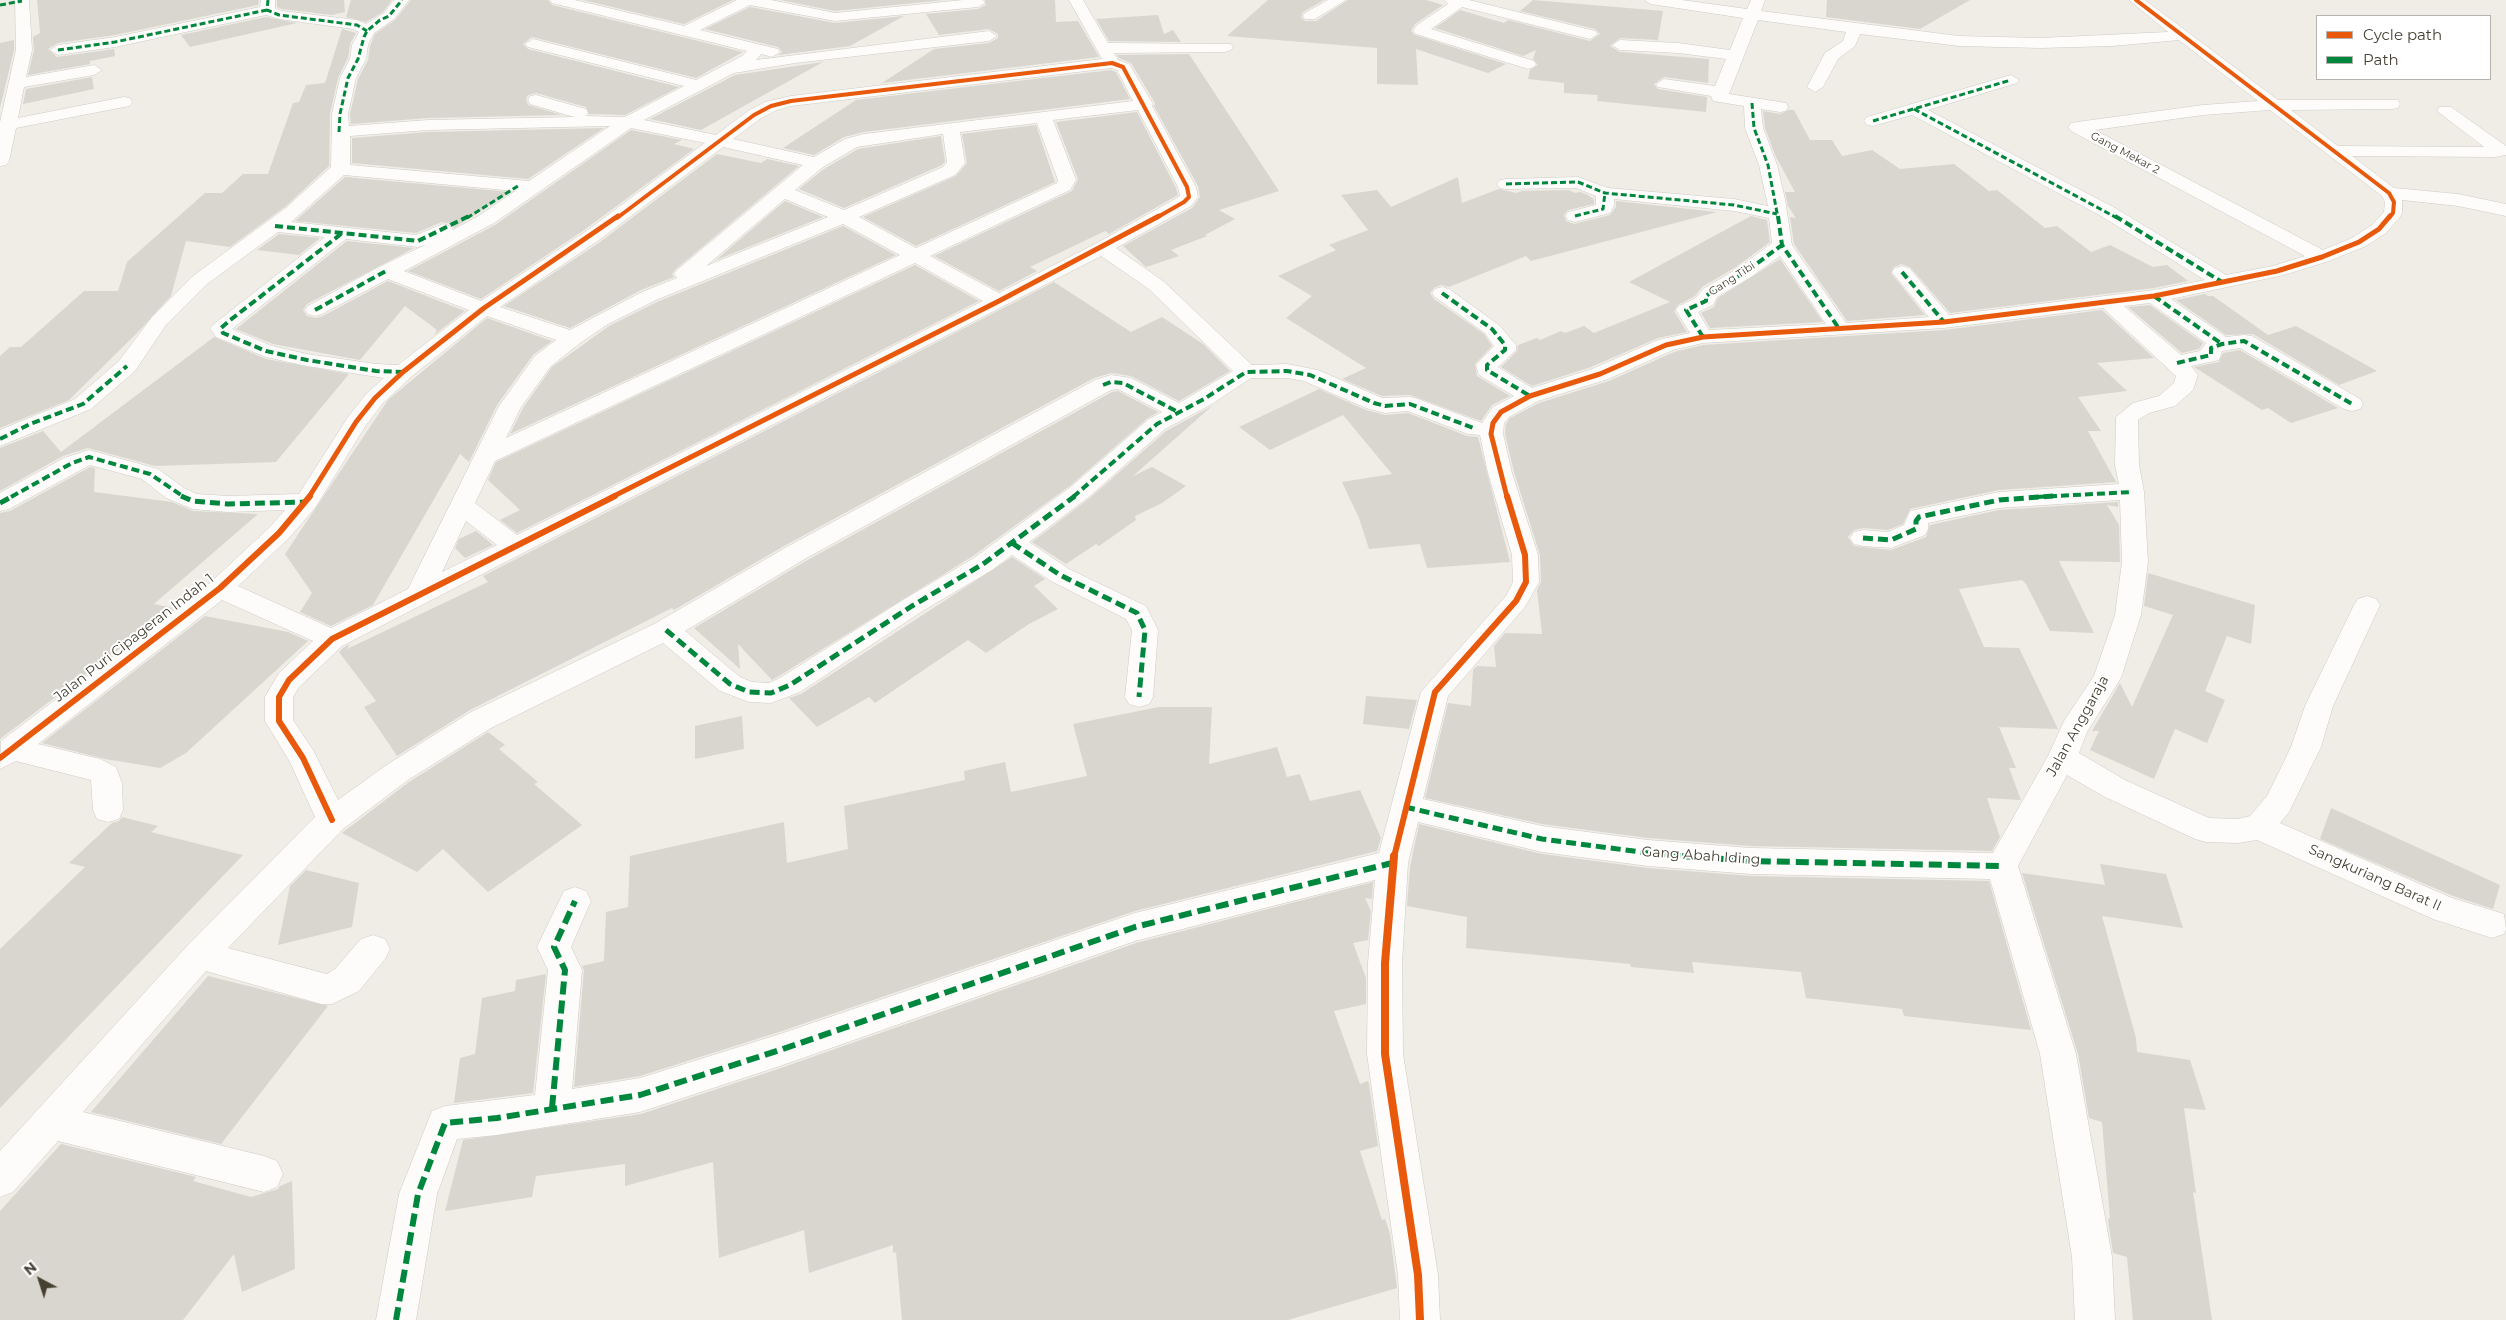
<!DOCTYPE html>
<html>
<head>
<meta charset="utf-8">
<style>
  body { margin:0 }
  #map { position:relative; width:2506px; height:1320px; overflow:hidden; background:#efede6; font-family:Montserrat,sans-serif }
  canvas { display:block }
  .legend { position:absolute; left:2316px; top:15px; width:175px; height:65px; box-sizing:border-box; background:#fff; border:1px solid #b5b3ad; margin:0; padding:6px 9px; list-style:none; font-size:15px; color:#454032 }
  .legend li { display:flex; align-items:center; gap:10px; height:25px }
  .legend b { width:25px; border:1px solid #b5b3ad }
  .north { position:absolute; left:15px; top:1255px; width:50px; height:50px; -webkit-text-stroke:4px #fff; paint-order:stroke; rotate:320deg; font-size:14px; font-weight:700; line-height:20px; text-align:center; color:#454032 }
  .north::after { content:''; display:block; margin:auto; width:18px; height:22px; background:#454032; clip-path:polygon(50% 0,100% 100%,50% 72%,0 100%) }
</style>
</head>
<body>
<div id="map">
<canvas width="2506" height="1320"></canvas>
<ul class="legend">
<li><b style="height:6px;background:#e8590c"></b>Cycle path</li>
<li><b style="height:6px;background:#00873e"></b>Path</li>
</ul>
<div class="north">N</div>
</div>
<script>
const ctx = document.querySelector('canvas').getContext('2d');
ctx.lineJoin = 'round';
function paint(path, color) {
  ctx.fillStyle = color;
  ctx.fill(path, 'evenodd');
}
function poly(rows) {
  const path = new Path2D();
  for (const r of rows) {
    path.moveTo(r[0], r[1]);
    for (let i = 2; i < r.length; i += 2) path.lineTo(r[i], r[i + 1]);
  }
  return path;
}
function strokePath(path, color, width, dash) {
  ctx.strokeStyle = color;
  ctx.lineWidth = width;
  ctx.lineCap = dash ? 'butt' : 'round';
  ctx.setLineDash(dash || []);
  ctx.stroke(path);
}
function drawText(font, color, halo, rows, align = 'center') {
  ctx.font = font + ' Montserrat,sans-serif';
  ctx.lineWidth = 4;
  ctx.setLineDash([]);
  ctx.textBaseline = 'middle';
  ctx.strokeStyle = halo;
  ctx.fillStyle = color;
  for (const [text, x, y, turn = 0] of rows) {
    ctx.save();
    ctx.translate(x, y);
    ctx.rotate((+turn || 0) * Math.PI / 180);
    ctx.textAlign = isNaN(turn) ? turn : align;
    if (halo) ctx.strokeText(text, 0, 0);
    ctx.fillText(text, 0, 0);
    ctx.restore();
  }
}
paint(poly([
  [37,0,259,0,258,5,115,35,58,43,48,49,57,57,114,49,115,56,90,61,90,64,28,75,34,50,33,37,40,33],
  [277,0,344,0,345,12,332,15,282,9,277,7],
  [351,0,392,0,383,12,366,22,346,17],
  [411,0,548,0,552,5,743,52,696,78,532,37,523,44,528,49,679,87,625,115,589,114,586,107,536,93,528,95,526,99,528,105,562,115,428,118,351,124,350,114,358,79,368,60,370,46,375,34,395,20],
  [583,0,733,0,684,24],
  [780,0,944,0,835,11],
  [985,0,1055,0,1056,22,1078,21,1099,57,882,83,934,49,989,43,998,38,998,34,989,29,939,35,926,14,978,9,986,5],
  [1268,0,1324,0,1303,12,1301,17,1305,21,1316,21,1348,0,1426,0,1443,5,1415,24,1411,31,1415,35,1506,64,1488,73,1416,49,1418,85,1377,84,1377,48,1227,36],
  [1533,0,1663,11,1658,40,1620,38,1610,46,1620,52,1709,59,1708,83,1664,77,1654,84,1658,89,1707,97,1706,112,1597,101,1598,95,1564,93,1564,83,1528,79,1530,70,1538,65,1533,59,1536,50,1523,56,1435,28,1460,10,1504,23,1508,20,1590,41,1600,34,1595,29,1520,11],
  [1827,0,1970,0,1920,29,1826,17],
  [750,7,835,23,904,16,850,46,778,55,782,52,778,47,705,29],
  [1158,15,1164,34,1173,30,1181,42,1109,41,1096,19],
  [266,17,297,23,190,47,181,35],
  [342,29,356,33,350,44,348,58,338,78,330,114,329,166,286,206,230,247,186,241,171,296,137,333,69,400,0,428,0,356,10,347,21,347,84,291,118,291,127,262,205,193,222,193,243,174,268,174,293,103,299,102,306,85,325,83],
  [14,40,14,50,0,108,0,43],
  [1189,54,1279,191,1219,210,1235,219,1205,235,1207,236,1171,250,1179,256,1146,267,1123,246,1192,208,1200,197,1198,186,1154,106,1155,103,1131,63,1119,58,1117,55],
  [823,62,701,130,650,119,735,75],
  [1111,70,1116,72,1130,99,864,132,844,137,814,155,783,148,856,100],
  [92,77,94,89,23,104,26,89],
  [1789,110,1794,110,1810,140,1832,140,1842,156,1872,150,1900,169,1954,164,1989,191,1997,190,2045,228,2057,226,2091,252,2110,245,2153,267,2167,265,2188,281,2154,288,1950,313,1910,267,1901,264,1894,267,1891,273,1925,315,1847,321,1794,244,1790,217,1796,218,1788,206,1785,192,1795,192,1776,157,1765,128,1763,111,1780,114],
  [1137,112,1176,188,1178,195,1109,234,1105,231,1030,267,1037,271,999,291,934,256,1072,191,1078,179,1056,122],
  [1036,125,1055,182,916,246,863,217,956,176,967,163,962,134],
  [604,128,528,179,352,163,352,138,428,132],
  [631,130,682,140,674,144,694,149,584,230,481,299,408,271,495,225],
  [941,136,945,161,942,165,844,208,799,189,824,169,858,149],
  [717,154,761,163,767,159,799,166,676,269,672,274,674,277,641,290,570,328,504,306,600,242],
  [345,177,510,192,454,228,451,224,442,222,416,233,295,221],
  [1458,177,1462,203,1499,189,1516,193,1522,191,1569,190,1575,193,1580,192,1586,194,1594,199,1594,204,1568,210,1564,215,1566,221,1574,224,1610,215,1616,207,1616,201,1717,212,1531,261,1526,256,1449,287,1441,285,1434,288,1430,293,1434,299,1484,334,1492,346,1475,364,1477,376,1510,396,1492,405,1481,421,1410,395,1382,396,1342,379,1366,368,1286,318,1312,296,1278,276,1336,250,1329,245,1368,230,1341,195,1377,190,1391,207],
  [785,201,823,217,716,260],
  [1751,216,1767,220,1770,242,1736,267,1702,287,1695,296,1678,305,1674,311,1687,332,1658,338,1591,367,1532,386,1501,367,1517,351,1518,345,1537,338,1540,340,1561,331,1565,333,1584,326,1594,333,1670,302,1629,282],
  [843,226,896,255,510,434,523,408,552,367,609,326,657,302],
  [279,234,320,238,299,255,257,250],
  [347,241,414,248,307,304,303,310,307,316,316,318,323,316,388,281,465,311,434,335,437,330,405,306,360,360,273,344,236,329],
  [1780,259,1823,322,1710,328,1701,313,1714,307,1718,298],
  [915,265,979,301,517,533,500,520,520,510,488,480,496,462],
  [1054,282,1131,332,1162,317,1203,344,1230,371,1179,401,1131,376,1111,373,1094,378,784,546,674,610,672,608,470,710,397,756,364,707,376,701,339,652,343,648,350,644,347,649,488,582,483,576],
  [2205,294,2208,296,2213,296,2268,335,2296,326,2377,371,2339,385,2253,334,2226,335,2176,300],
  [2150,305,2203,343,2199,349,2182,353,2128,307],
  [2102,310,2154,358,2097,363,2127,391,2078,397,2101,431,2088,431,2116,482,1999,490,1910,509,1903,524,1888,530,1863,528,1854,530,1848,537,1854,546,1891,550,1926,537,1930,525,1999,510,2118,502,2118,507,2107,505,2119,525,2120,562,2059,561,2094,633,2050,631,2026,584,2022,580,1959,589,1984,647,2019,648,2058,729,1999,727,2016,768,2009,768,2021,800,1987,798,2000,837,1992,851,1751,846,1648,838,1542,824,1425,798,1448,703,1471,706,1473,670,1477,666,1496,667,1494,646,1505,633,1542,634,1537,590,1541,582,1540,555,1514,472,1505,434,1506,424,1510,418,1539,403,1609,381,1674,352,1703,345,1944,330],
  [487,318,552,341,533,355,497,405,469,462,460,454,373,605,331,626,300,612,312,593,285,554,388,400],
  [214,337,266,359,349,374,276,462,155,466,88,448,63,456,0,491,0,448,43,431,61,452],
  [2240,350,2338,408,2291,423,2268,408,2262,410,2194,367,2219,362,2223,353],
  [1319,389,1366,410,1385,415,1408,413,1467,436,1478,437,1510,562,1427,568,1420,544,1369,549,1359,518,1342,482,1392,474,1343,415,1270,450,1239,427],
  [1118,391,1158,412,1148,418,1071,485,973,556,779,676,772,680,738,644,740,669,694,628,804,562,1112,392],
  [1212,406,1133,476,1152,467,1186,486,1162,503,1135,516,1136,520,1099,546,1096,544,1066,564,1032,542,1091,497,1166,431],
  [90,467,95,468,94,492,172,502,193,511,258,514,154,604,173,608,0,739,0,513,10,511],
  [476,531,493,545,465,558,455,548,459,539],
  [1012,557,1045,579,1034,586,1058,609,1029,624,986,653,968,640,875,703,869,697,817,727,789,698,801,694],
  [2148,573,2255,605,2251,644,2227,636,2205,691,2225,700,2207,743,2175,729,2154,779,2090,750,2099,731,2092,731,2120,683,2132,707,2173,615,2144,606],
  [205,616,288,632,308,641,186,753,160,768,105,759,42,743],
  [1366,696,1417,700,1409,729,1363,724],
  [1159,707,1212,707,1209,764,1277,747,1287,777,1300,774,1310,801,1360,790,1381,838,1377,851,1135,911,779,1032,640,1076,574,1087,584,970,582,966,604,961,606,912,628,907,630,856,784,822,787,863,848,849,844,806,965,780,964,771,1005,762,1011,792,1087,776,1073,724],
  [742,716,744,749,695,759,695,726],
  [488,732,505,745,499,749,538,782,534,784,582,825,488,892,443,849,417,872,342,833,409,782],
  [2331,808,2500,885,2493,909,2453,896,2320,839],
  [122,817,158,826,151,832,243,855,0,1108,0,949,85,867,69,863,112,823,119,821],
  [1419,824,1542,854,1648,868,1751,876,1989,881,2031,1030,1904,1016,1902,1009,1806,998,1801,972,1692,962,1694,973,1631,967,1630,964,1466,948,1467,917,1407,906,1410,867],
  [2100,864,2166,874,2183,928,2102,916,2136,1038,2137,1052,2190,1060,2206,1110,2184,1108,2196,1193,2193,1192,2212,1320,2133,1320,2127,1257,2113,1253,2109,1227,2108,1218,2110,1219,2102,1122,2089,1118,2078,1054,2022,873,2105,885],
  [306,870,359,883,352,927,278,945,290,886],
  [1373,882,1372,899,1365,898,1371,911,1368,940,1353,943,1366,978,1366,1004,1334,1011,1360,1084,1368,1081,1369,1084,1378,1146,1360,1151,1382,1220,1385,1219,1390,1234,1397,1288,1288,1320,902,1320,896,1252,893,1253,893,1245,809,1273,804,1230,719,1258,713,1162,625,1186,625,1164,536,1176,532,1197,445,1211,463,1140,641,1114,781,1068,1136,943],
  [546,974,533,1093,454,1103,460,1058,475,1054,482,998,515,991,516,980],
  [208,976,328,1006,221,1144,91,1112],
  [61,1144,196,1177,193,1181,251,1197,278,1189,280,1186,292,1181,295,1269,242,1292,234,1254,183,1320,0,1320,0,1211]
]), '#d8d6cf');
const minor = poly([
  [15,0,29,0,32,50,26,77,94,65,102,70,94,75,24,87,18,118,124,97,130,98,132,102,130,106,124,107,16,128,9,161,6,165,0,166,0,122,16,50,15,0],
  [261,0,275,0,275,8,282,11,357,20,366,24,384,13,394,0,409,0,394,19,374,33,368,45,366,59,356,78,348,114,349,126,428,120,574,117,530,104,528,100,530,96,536,95,586,109,588,113,586,116,625,117,684,86,528,47,525,44,533,39,696,80,742,56,747,51,552,3,550,0,575,0,684,26,737,0,771,0,835,13,963,0,983,0,985,3,978,7,835,21,750,5,700,30,778,49,780,52,772,57,761,54,756,60,989,31,997,36,989,41,795,63,734,73,644,120,716,135,748,111,765,102,791,96,1102,59,1069,0,1083,0,1108,43,1231,44,1233,47,1231,50,1225,52,1114,53,1118,60,1129,64,1153,104,1152,106,1196,187,1198,197,1191,206,1116,248,1163,281,1252,365,1287,364,1318,370,1382,398,1410,397,1418,399,1482,423,1493,407,1514,396,1479,375,1476,365,1494,346,1485,333,1435,297,1432,293,1435,289,1442,287,1449,289,1499,325,1516,345,1516,350,1498,367,1532,388,1592,369,1658,340,1690,333,1676,310,1679,306,1696,298,1703,289,1737,269,1772,243,1769,218,1734,211,1614,199,1614,206,1610,213,1575,222,1568,220,1566,216,1568,212,1596,205,1596,196,1576,188,1506,189,1500,188,1497,184,1500,180,1506,179,1578,177,1608,188,1734,199,1768,206,1759,165,1745,128,1744,106,1713,101,1711,96,1658,87,1656,84,1664,79,1715,86,1726,59,1678,53,1620,50,1612,45,1620,40,1678,43,1730,50,1743,18,1651,4,1644,0,1682,0,1747,9,1751,0,1765,0,1761,11,1959,36,2040,38,2168,32,2129,0,2145,0,2278,100,2398,100,2400,104,2398,108,2392,109,2291,110,2338,146,2484,147,2437,111,2439,107,2451,107,2506,146,2506,155,2495,157,2352,156,2394,188,2458,194,2506,204,2506,216,2458,206,2402,200,2402,213,2400,217,2386,233,2366,246,2329,261,2284,275,2171,299,2226,337,2244,335,2252,336,2360,399,2363,404,2360,409,2352,411,2344,409,2240,348,2222,351,2219,360,2191,366,2198,375,2193,390,2175,406,2149,413,2138,420,2139,465,2144,492,2148,562,2141,615,2121,678,2087,732,2079,753,2125,780,2209,818,2238,819,2250,816,2267,796,2278,774,2291,747,2305,706,2354,605,2358,599,2367,596,2376,599,2380,605,2333,706,2321,747,2289,812,2280,823,2452,898,2504,914,2506,929,2504,934,2492,938,2433,919,2257,840,2238,843,2206,842,2195,839,2103,796,2067,775,2018,866,2076,1054,2112,1257,2115,1320,2075,1320,2072,1257,2040,1054,1990,879,1751,874,1648,866,1542,852,1418,822,1408,863,1402,963,1403,1054,1438,1275,1440,1320,1400,1320,1398,1275,1367,1054,1368,963,1375,880,1135,941,780,1066,640,1112,497,1135,457,1139,437,1194,416,1320,376,1320,399,1194,432,1111,445,1106,535,1095,548,970,537,947,564,891,575,887,586,891,591,901,571,947,582,970,572,1089,640,1078,780,1034,1135,913,1379,853,1421,692,1506,596,1513,582,1512,555,1488,473,1480,435,1468,434,1408,411,1385,413,1366,408,1304,381,1287,378,1251,378,1212,404,1165,429,1090,496,1029,542,1069,569,1146,606,1158,630,1153,697,1149,704,1139,707,1129,704,1125,697,1132,630,1126,619,1051,581,1012,555,992,570,921,612,800,692,771,703,749,702,720,691,663,643,491,728,408,780,343,829,228,948,327,974,335,969,361,939,373,935,385,939,390,949,385,959,359,991,332,1004,321,1004,206,971,83,1112,264,1156,277,1161,283,1174,277,1187,264,1192,58,1141,13,1192,0,1197,0,1151,188,945,315,817,290,762,265,721,265,697,279,673,313,641,222,600,38,744,100,759,116,767,122,783,123,810,119,819,108,822,97,819,93,810,91,780,16,761,0,769,1,741,211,582,270,527,285,510,228,512,193,509,166,498,142,479,90,465,9,509,0,511,0,493,64,458,89,450,158,469,184,488,197,494,228,496,299,494,348,417,367,393,384,378,307,366,266,357,216,337,210,328,214,324,325,237,278,232,207,284,166,325,135,371,91,409,0,446,0,430,75,399,119,361,152,317,193,276,287,207,331,167,332,114,340,78,350,59,352,45,359,32,353,29,279,19,266,15,115,47,58,55,50,50,58,45,115,37,260,7,261,0],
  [1758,20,1846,32,1843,41,1825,53,1807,87,1815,92,1823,87,1838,59,1855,46,1860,34,1959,46,2040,48,2112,46,2179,40,2258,101,2203,105,2077,122,2071,123,2068,127,2071,131,2305,256,2273,266,2226,275,2115,208,1928,110,2017,83,2019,80,2011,75,1867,117,1864,121,1867,125,1873,126,1912,115,2101,216,2205,280,2154,290,1949,315,1909,268,1902,266,1895,268,1892,272,1929,317,1846,323,1792,245,1785,199,1777,165,1763,128,1761,109,1780,112,1786,111,1788,107,1786,103,1780,102,1729,94,1758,20],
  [1111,68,1117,70,1133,101,864,134,845,139,814,157,733,139,760,119,777,110,791,106,1111,68],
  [1138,110,1178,187,1180,196,1177,198,1095,244,999,293,930,256,1070,190,1076,180,1053,120,1138,110],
  [2270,110,2382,196,2385,202,2384,212,2372,225,2352,238,2323,250,2095,130,2203,115,2270,110],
  [1037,123,1058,180,1057,183,916,248,859,217,955,175,965,163,960,132,1037,123],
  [610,126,529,181,350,165,350,136,428,130,610,126],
  [631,128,705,143,585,232,481,301,404,271,494,223,631,128],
  [943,134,947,162,943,167,844,210,795,190,823,167,857,147,943,134],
  [723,147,803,165,677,270,674,274,677,278,642,292,570,330,500,307,599,240,723,147],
  [344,175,515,191,480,215,453,230,450,226,443,224,416,235,291,222,344,175],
  [785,199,828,217,706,266,785,199],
  [843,224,900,255,506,438,521,407,551,366,580,343,608,324,656,300,843,224],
  [346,239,418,247,425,245,379,267,308,306,305,310,308,314,315,316,322,314,388,279,469,310,398,365,376,364,307,354,272,346,232,329,346,239],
  [1101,256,1149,289,1233,371,1179,403,1131,378,1111,375,1095,380,785,548,656,623,471,712,388,764,338,800,313,750,293,720,293,697,299,687,342,646,1101,256],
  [1780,256,1826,324,1709,330,1698,312,1713,305,1717,297,1751,277,1780,256],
  [915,263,983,301,517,535,475,503,495,461,915,263],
  [2150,303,2206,343,2200,351,2181,355,2124,306,2150,303],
  [2103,308,2176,376,2174,383,2159,396,2133,403,2116,417,2115,465,2119,484,1999,492,1910,511,1904,525,1888,532,1863,530,1854,532,1850,538,1854,544,1863,546,1891,548,1925,535,1928,529,1928,523,1999,508,2120,500,2122,562,2115,615,2094,676,2064,721,2048,756,1993,853,1751,848,1648,840,1542,826,1423,799,1448,696,1525,607,1539,582,1538,555,1512,473,1503,434,1504,423,1509,417,1538,401,1608,379,1673,350,1703,343,1944,328,2103,308],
  [487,316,556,340,535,356,499,406,408,589,331,628,238,586,288,539,315,508,366,425,383,403,411,377,487,316],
  [1118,389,1162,412,1149,419,1072,486,974,558,903,600,780,678,769,683,752,682,740,677,685,631,803,560,1111,390,1118,389],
  [466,521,497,545,442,572,466,521],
  [1328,0,1346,0,1315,19,1305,19,1303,16,1305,13,1328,0],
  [1444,0,1469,0,1595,31,1598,34,1590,39,1462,7,1431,29,1534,61,1536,64,1534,67,1528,69,1416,34,1413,31,1417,25,1448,4,1444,0]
]);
strokePath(minor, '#cdcbc4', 1);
paint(minor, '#fdfcfb');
strokePath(poly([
  [268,0,267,10,279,15,357,25,367,31],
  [0,5,22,1],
  [58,50,115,42,267,10],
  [1752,103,1754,128,1768,165,1778,218],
  [1914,109,2117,218],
  [1873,121,2011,80],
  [339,132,340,114,348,78,358,59,364,37,367,31,380,20,389,16,402,0],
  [1506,184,1578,182,1605,193,1734,205,1777,214],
  [1575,216,1603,209,1605,193],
  [467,218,518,186]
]), '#00873e', 3, [6, 3]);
strokePath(poly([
  [1778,216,1782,245,1840,330],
  [2115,216,2222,282],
  [275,226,418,241,469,216],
  [341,234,229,321,221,328,223,333,266,351,307,360,376,371,403,372],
  [1902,272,1944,322],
  [1442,293,1492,329,1505,345,1505,350,1487,365,1487,370,1530,396],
  [2154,296,2222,344],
  [315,310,386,271],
  [1703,337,1686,310,1706,301,1706,296,1710,293,1744,273,1782,245],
  [2177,363,2211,355,2211,348,2222,344,2244,341,2352,404],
  [1103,385,1111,382,1123,383,1178,412],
  [0,439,30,424,83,404,127,366],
  [11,497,72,463,89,457,150,474,184,497],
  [1073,497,1157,424,1204,399,1246,372,1287,371,1310,375,1374,403,1385,406,1410,404,1476,429],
  [2037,497,2132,492]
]), '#00873e', 4, [8, 4]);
strokePath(poly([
  [181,496,193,501,228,504,306,502],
  [0,503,13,496],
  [1863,538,1891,540,1916,529,1916,521,1919,517,1999,500,2053,496],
  [1012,543,1060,575,1137,613,1145,630,1139,697],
  [666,630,730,684,749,692,771,693,790,685,912,606,983,564,1075,496],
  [1405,807,1542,839,1648,853,1698,857]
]), '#00873e', 5, [10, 5]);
strokePath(poly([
  [1682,856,1751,861,2002,866],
  [552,1108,565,970,554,947,575,901],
  [396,1320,418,1194,445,1123,497,1118,640,1095,780,1050,1135,927,1392,863]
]), '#00873e', 6, [13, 6]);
strokePath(poly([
  [2136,0,2389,193,2394,202,2393,213,2389,218],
  [617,218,754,115,771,106,791,101,1112,63,1123,67,1187,187,1189,197,1184,202,1156,218]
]), '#e8590c', 4);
strokePath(poly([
  [309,497,356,422,375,398,403,372,484,308,618,216],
  [612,497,999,301,1159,216],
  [1507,497,1491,434,1493,423,1501,412,1530,396,1600,374,1666,345,1703,337,1944,322,2154,296,2277,271,2322,257,2359,242,2379,229,2390,216]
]), '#e8590c', 5);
strokePath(poly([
  [0,758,220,588,279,533,310,496],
  [332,820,303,758,279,721,279,697,289,680,332,639,615,496],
  [1394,857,1435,692,1516,601,1526,582,1525,555,1507,496]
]), '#e8590c', 6);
strokePath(poly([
  [1394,856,1385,963,1385,1054,1418,1275,1420,1320]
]), '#e8590c', 8);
drawText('11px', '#454032', '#fff', [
  ["Gang Mekar 2",2125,153,28],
  ["Gang Tibi",1732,279,-33]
]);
drawText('14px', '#454032', '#fff', [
  ["Jalan Puri Cipageran Indah 1",134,638,-38],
  ["Jalan Anggaraja",2078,726,-61],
  ["Gang Abah Iding",1701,856,4],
  ["Sangkuriang Barat II",2375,878,24]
]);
</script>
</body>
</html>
